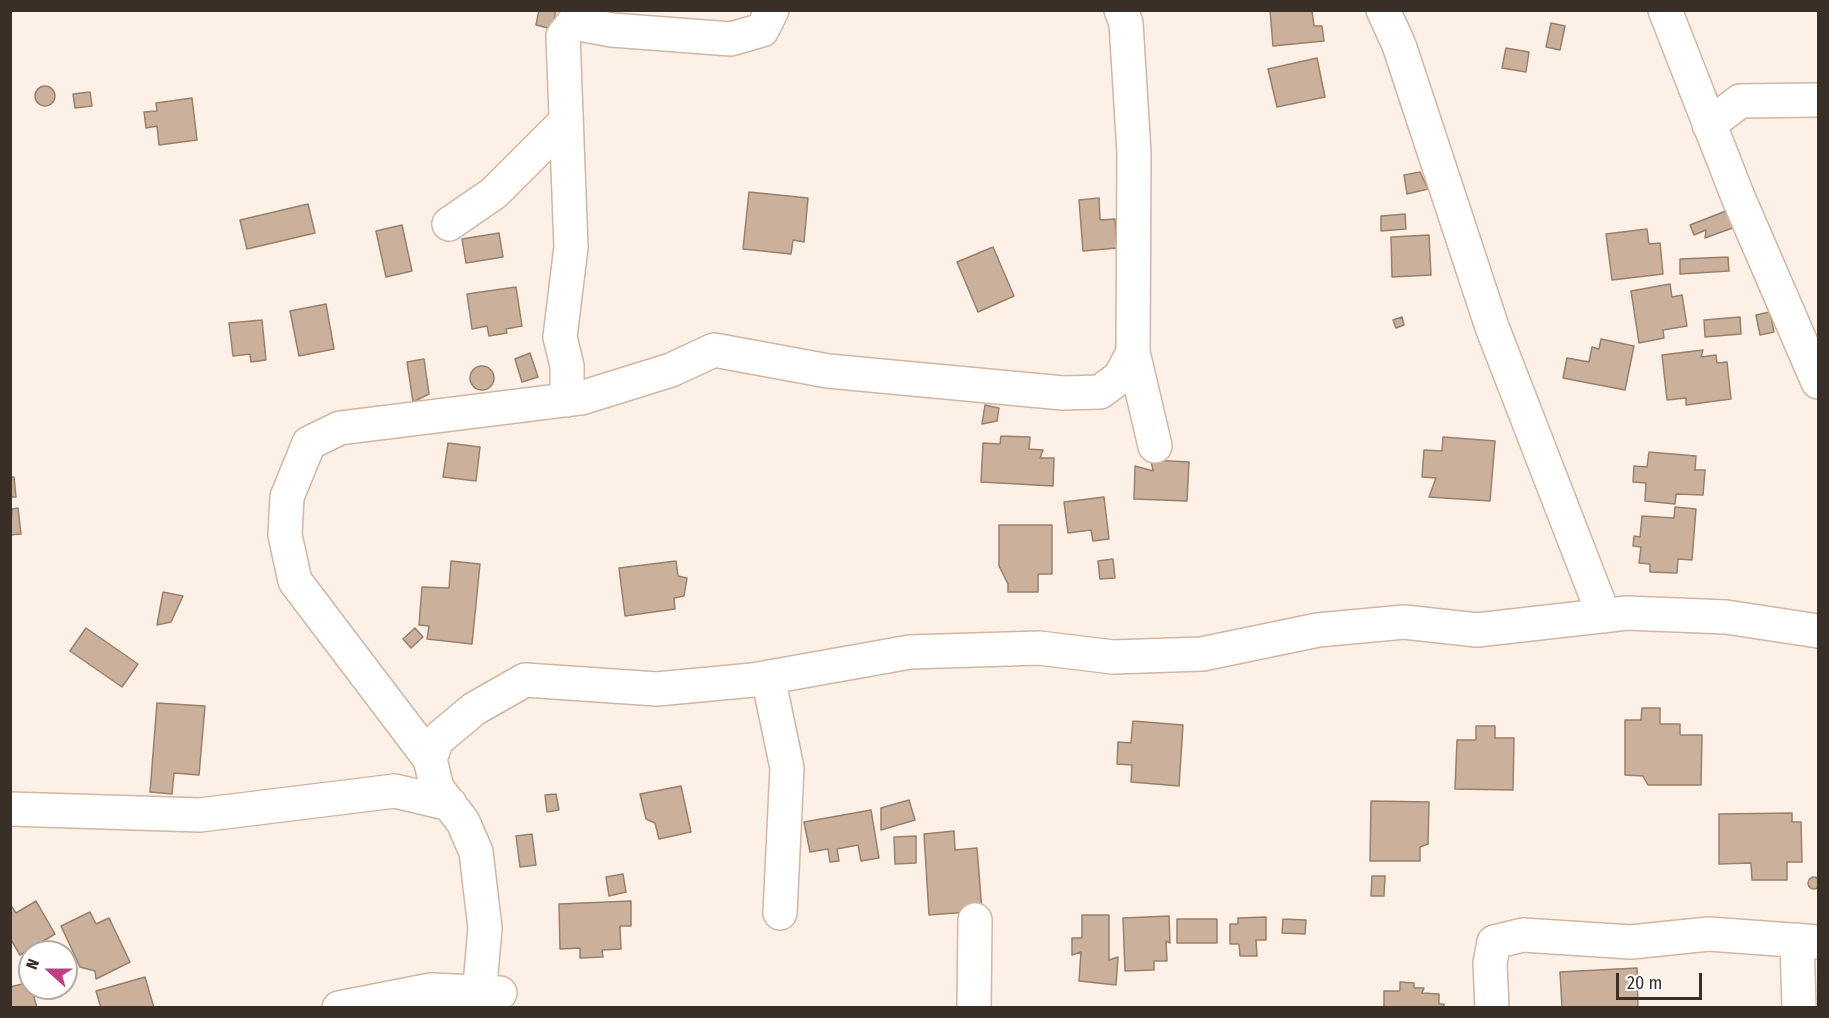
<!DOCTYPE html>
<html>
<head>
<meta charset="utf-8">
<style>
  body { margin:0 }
  #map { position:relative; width:1829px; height:1018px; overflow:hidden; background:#fcf0e7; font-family:"Fira Sans Condensed",sans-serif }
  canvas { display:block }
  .frame { position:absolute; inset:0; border:12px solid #392f26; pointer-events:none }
  .north { position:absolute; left:18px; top:940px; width:60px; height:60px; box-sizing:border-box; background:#fff; border:2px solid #b0aca8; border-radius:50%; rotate:291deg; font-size:16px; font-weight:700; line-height:24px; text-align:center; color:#392f26 }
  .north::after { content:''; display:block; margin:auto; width:21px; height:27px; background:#c23e84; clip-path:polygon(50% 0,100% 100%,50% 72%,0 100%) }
  .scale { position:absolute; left:1616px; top:973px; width:86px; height:27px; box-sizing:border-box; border:3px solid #392f26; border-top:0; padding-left:8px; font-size:18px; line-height:21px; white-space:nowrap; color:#392f26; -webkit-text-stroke:4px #fff; paint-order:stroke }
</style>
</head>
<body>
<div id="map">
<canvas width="1829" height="1018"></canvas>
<div class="frame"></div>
<div class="north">N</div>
<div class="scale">20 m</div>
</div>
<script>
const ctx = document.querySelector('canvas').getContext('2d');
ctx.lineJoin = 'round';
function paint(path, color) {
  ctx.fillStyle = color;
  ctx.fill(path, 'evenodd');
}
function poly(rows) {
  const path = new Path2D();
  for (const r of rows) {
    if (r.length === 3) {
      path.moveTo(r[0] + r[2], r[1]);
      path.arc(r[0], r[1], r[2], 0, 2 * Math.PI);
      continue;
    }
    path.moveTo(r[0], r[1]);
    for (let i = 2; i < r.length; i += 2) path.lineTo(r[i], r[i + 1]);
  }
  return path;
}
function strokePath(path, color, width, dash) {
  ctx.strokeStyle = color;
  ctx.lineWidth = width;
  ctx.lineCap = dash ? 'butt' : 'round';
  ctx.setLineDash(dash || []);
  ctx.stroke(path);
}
const building = poly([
  [539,10,556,10,552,29,536,25,539,10],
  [1270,10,1312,10,1314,26,1322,26,1324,41,1273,46,1270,10],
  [1551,23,1565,26,1560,50,1546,47,1551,23],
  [1506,48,1529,52,1526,72,1502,68,1506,48],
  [1317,58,1325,97,1277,107,1268,69,1317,58],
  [45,96,10],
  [90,92,92,106,75,108,73,94,90,92],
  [192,98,197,140,159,145,157,126,146,128,144,112,157,111,156,103,192,98],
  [1420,172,1428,189,1407,194,1404,175,1420,172],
  [749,192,808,198,804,242,793,240,791,254,743,249,749,192],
  [1099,198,1100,220,1115,219,1117,248,1083,251,1079,200,1099,198],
  [308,204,315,233,247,249,240,220,308,204],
  [1731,209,1738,226,1705,238,1706,230,1694,235,1690,225,1731,209],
  [1405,214,1406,229,1381,231,1381,216,1405,214],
  [402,225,412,271,386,277,376,231,402,225],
  [1647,229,1649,244,1660,243,1663,274,1612,280,1606,234,1647,229],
  [499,233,503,257,466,263,462,239,499,233],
  [1429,235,1431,275,1392,277,1391,237,1429,235],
  [993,247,1014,296,978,312,957,262,993,247],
  [1728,257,1729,271,1680,274,1680,259,1728,257],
  [1670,284,1672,297,1682,295,1687,326,1663,330,1664,338,1639,343,1631,291,1670,284],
  [516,287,522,326,506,329,507,333,489,336,487,326,472,329,467,294,516,287],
  [326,304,334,349,299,356,290,311,326,304],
  [1770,312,1774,332,1760,335,1756,315,1770,312],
  [1402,317,1404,325,1396,328,1393,320,1402,317],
  [1740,317,1741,334,1705,337,1704,320,1740,317],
  [262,320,266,360,251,362,250,354,233,356,229,323,262,320],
  [1601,339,1634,346,1625,390,1563,378,1567,358,1589,362,1592,347,1599,349,1601,339],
  [1703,350,1701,357,1716,355,1717,363,1727,362,1731,399,1686,405,1686,398,1667,400,1662,355,1703,350],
  [530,353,538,377,522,382,515,359,530,353],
  [424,359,429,394,413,402,407,362,424,359],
  [482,378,12],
  [985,405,999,408,997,421,982,424,985,405],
  [1001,436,1030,437,1029,449,1043,450,1040,458,1054,458,1053,486,981,482,983,443,1000,444,1001,436],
  [1443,437,1495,441,1490,501,1429,497,1436,478,1422,477,1424,450,1442,451,1443,437],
  [448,443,480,447,476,481,443,477,448,443],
  [1649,452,1696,456,1695,470,1705,470,1703,495,1676,494,1675,504,1645,501,1646,483,1633,482,1634,466,1647,467,1649,452],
  [1151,460,1189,462,1187,501,1134,499,1135,466,1153,471,1151,460],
  [10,477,14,477,16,497,10,497,10,477],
  [1104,497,1109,539,1093,541,1091,530,1068,533,1064,502,1104,497],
  [1675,507,1696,509,1692,560,1678,559,1677,573,1650,572,1650,564,1639,563,1641,547,1633,546,1634,536,1640,537,1642,516,1674,518,1675,507],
  [18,508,21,534,10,535,12,509,18,508],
  [999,525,1052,525,1052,574,1038,574,1038,592,1008,592,1008,584,999,566,999,525],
  [1113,559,1115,578,1100,579,1098,561,1113,559],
  [451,561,480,564,472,644,427,639,429,626,419,625,422,587,449,588,451,561],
  [676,561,678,576,687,578,684,596,674,598,675,609,625,616,619,568,676,561],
  [163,592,183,596,171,622,157,625,163,592],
  [86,628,138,664,122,687,70,651,86,628],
  [415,628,423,637,411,648,403,639,415,628],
  [157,703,205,706,199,775,174,773,172,794,150,792,157,703],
  [1642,708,1660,708,1660,724,1680,724,1680,735,1702,735,1701,785,1648,785,1643,776,1625,775,1625,720,1641,720,1642,708],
  [1133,721,1183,725,1179,786,1131,782,1132,765,1117,764,1118,742,1131,743,1133,721],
  [1476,726,1495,726,1495,738,1514,738,1513,790,1455,789,1457,740,1476,740,1476,726],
  [681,786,691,832,659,839,655,823,646,819,640,794,681,786],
  [556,794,559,810,547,812,545,795,556,794],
  [909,800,915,820,881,830,881,808,909,800],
  [1371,801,1429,802,1428,844,1420,847,1420,861,1370,861,1371,801],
  [871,810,879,858,861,861,858,845,837,849,839,861,830,862,828,849,810,852,804,822,871,810],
  [1792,813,1792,822,1801,822,1802,862,1787,862,1787,880,1752,880,1751,863,1719,864,1719,814,1792,813],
  [954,831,955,850,977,848,982,911,929,915,924,834,954,831],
  [532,834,536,865,520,867,516,836,532,834],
  [916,836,916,863,895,864,894,837,916,836],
  [623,874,626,892,609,896,606,877,623,874],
  [1372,876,1385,876,1384,896,1371,896,1372,876],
  [1814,883,6],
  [36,901,55,934,20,955,10,938,10,904,16,913,36,901],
  [631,901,631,926,620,926,621,949,602,950,603,957,580,958,580,948,560,949,559,904,631,901],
  [90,912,96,924,109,918,130,962,96,979,95,971,80,967,61,926,90,912],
  [1082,915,1109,915,1109,960,1118,957,1116,985,1079,981,1081,952,1072,955,1072,938,1082,938,1082,915],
  [1169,916,1170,943,1166,941,1167,961,1154,961,1154,970,1125,971,1123,918,1169,916],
  [1266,917,1266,940,1256,940,1257,956,1240,956,1239,944,1230,944,1230,924,1238,924,1238,918,1266,917],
  [1177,919,1217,919,1217,943,1177,943,1177,919],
  [1283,919,1306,920,1305,934,1282,933,1283,919],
  [1637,968,1638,1008,1562,1008,1560,972,1637,968],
  [145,977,154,1008,101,1008,96,991,145,977],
  [30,982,37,1008,10,1008,10,987,30,982],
  [1400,982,1414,983,1414,988,1424,988,1422,993,1439,994,1439,1004,1444,1004,1444,1008,1384,1008,1384,991,1400,991,1400,982]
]);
paint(building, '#cbb09b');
strokePath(building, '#99806b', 1.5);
const minor = poly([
  [1383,10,1399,45,1492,327,1604,616],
  [1665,10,1738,197,1818,382],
  [1709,125,1740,101,1818,100],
  [449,224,494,193,564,123],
  [1133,352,1155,446],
  [567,400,567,366,560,337,571,247,563,36,573,23,612,30,731,39,762,30,772,10],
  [768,677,787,768,780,913],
  [430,759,295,581,285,535,287,497,309,443,340,428,581,398,671,370,714,350,828,371,1063,393,1100,392,1120,377,1133,352,1134,153,1126,23,1121,10],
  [10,809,200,815,395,791,450,804],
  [1797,940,1799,1008],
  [339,1008,431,990,500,993],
  [478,1008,485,928,476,852,463,822,437,788,430,759,437,740,474,709,525,680,657,689,753,680,910,652,1039,648,1113,657,1202,654,1318,630,1404,622,1477,630,1627,613,1726,617,1818,631],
  [974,1008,975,920],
  [1492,1008,1490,963,1494,942,1523,935,1631,942,1709,934,1818,942]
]);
strokePath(minor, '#d2b6a1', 36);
strokePath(minor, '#fff', 33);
</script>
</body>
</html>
